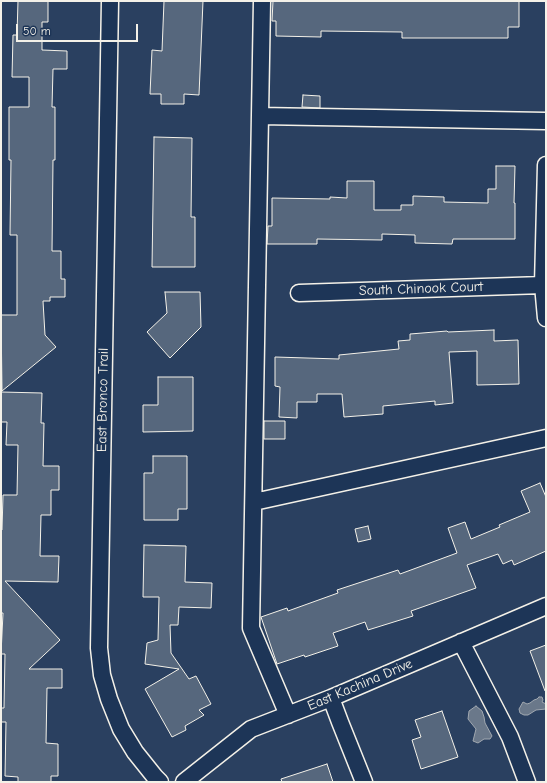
<!DOCTYPE html>
<html>
<head>
<meta charset="utf-8">
<style>
  body { margin:0 }
  #map { position:relative; width:547px; height:783px; overflow:hidden; background:#2a4060; font-family:"Comic Neue",sans-serif }
  canvas { display:block }
  .frame { position:absolute; inset:0; border:2px solid #f4f1e8; pointer-events:none }
  .scale { position:absolute; left:16px; top:24px; width:122px; height:18px; box-sizing:border-box; border:2px solid #f4f1e8; border-top:0; padding-left:5px; font-size:12px; line-height:14px; white-space:nowrap; color:#f4f1e8; -webkit-text-stroke:3px #1d3557; paint-order:stroke }
</style>
</head>
<body>
<div id="map">
<canvas width="547" height="783"></canvas>
<div class="frame"></div>
<div class="scale">50 m</div>
</div>
<script>
const ctx = document.querySelector('canvas').getContext('2d');
ctx.lineJoin = 'round';
function paint(path, color) {
  ctx.fillStyle = color;
  ctx.fill(path, 'evenodd');
}
function poly(rows) {
  const path = new Path2D();
  for (const r of rows) {
    path.moveTo(r[0], r[1]);
    for (let i = 2; i < r.length; i += 2) path.lineTo(r[i], r[i + 1]);
  }
  return path;
}
function strokePath(path, color, width, dash) {
  ctx.strokeStyle = color;
  ctx.lineWidth = width;
  ctx.lineCap = dash ? 'butt' : 'round';
  ctx.setLineDash(dash || []);
  ctx.stroke(path);
}
function drawText(font, color, halo, rows, align = 'center') {
  ctx.font = font + ' "Comic Neue",sans-serif';
  ctx.lineWidth = 4;
  ctx.setLineDash([]);
  ctx.textBaseline = 'middle';
  ctx.strokeStyle = halo;
  ctx.fillStyle = color;
  for (const [text, x, y, turn = 0] of rows) {
    ctx.save();
    ctx.translate(x, y);
    ctx.rotate((+turn || 0) * Math.PI / 180);
    ctx.textAlign = isNaN(turn) ? turn : align;
    if (halo) ctx.strokeText(text, 0, 0);
    ctx.fillText(text, 0, 0);
    ctx.restore();
  }
}
const water = poly([
  [539,697,542,697,543,700,542,702,546,704,546,709,536,710,528,715,524,715,520,713,519,709,523,702,527,704,530,703,534,700,537,699,539,697],
  [476,706,482,711,484,717,485,723,492,736,490,739,484,739,478,743,473,741,476,729,468,719,469,711,476,706]
]);
paint(water, '#6a788a');
strokePath(water, '#a1a8b0', 1);
const building = poly([
  [18,1,48,1,48,22,42,22,42,50,67,51,67,69,53,69,52,107,55,107,55,160,53,160,52,251,61,251,61,279,65,279,65,297,50,297,50,301,43,301,45,335,56,347,2,391,1,315,17,315,17,235,10,235,11,160,9,160,9,107,29,107,29,77,12,77,13,35,17,35,18,1],
  [164,1,203,1,199,95,184,94,184,104,161,104,161,94,150,94,152,50,162,51,164,1],
  [273,1,519,1,519,27,508,27,508,38,402,38,402,32,321,31,321,37,276,36,276,21,272,21,273,1],
  [303,95,320,96,320,108,302,107,303,95],
  [154,137,192,138,191,217,195,217,195,267,152,267,154,137],
  [496,166,515,166,514,203,515,203,515,239,453,239,452,244,415,243,415,235,382,234,382,240,317,239,317,244,267,244,268,226,272,226,272,198,330,199,330,197,347,198,347,181,374,181,374,210,401,210,401,205,413,205,413,196,444,197,444,202,488,203,488,189,496,189,496,166],
  [165,292,200,292,201,327,170,358,147,332,167,313,165,292],
  [494,330,494,341,518,340,519,384,477,385,477,351,449,352,453,403,435,405,435,401,383,406,383,414,344,417,342,394,317,394,317,402,297,402,297,418,279,417,280,387,275,386,275,357,339,359,339,355,399,349,398,341,410,340,410,334,447,331,448,332,494,330],
  [158,377,193,377,193,431,143,432,143,405,158,405,158,377],
  [1,392,42,393,41,423,44,423,43,466,59,466,59,490,51,490,51,515,41,515,40,556,59,556,58,582,5,581,60,640,29,669,62,669,62,688,47,688,46,743,58,744,58,776,51,776,51,782,18,782,18,777,5,776,6,722,1,722,1,708,4,708,5,654,1,654,3,613,1,613,1,530,2,530,3,495,17,495,18,445,6,445,7,422,1,422,1,392],
  [264,421,285,421,285,439,264,439,264,421],
  [153,456,187,456,187,509,178,509,178,520,144,520,144,473,153,473,153,456],
  [540,483,546,497,546,551,514,565,512,560,503,564,498,554,467,565,476,588,411,611,413,616,368,630,365,622,333,633,338,646,305,657,304,655,277,664,261,617,287,608,288,611,338,593,337,590,398,570,400,574,457,553,448,528,465,522,471,539,500,527,499,525,530,512,521,491,540,483],
  [368,526,371,539,358,542,355,529,368,526],
  [144,545,186,546,185,582,212,583,211,608,179,607,178,625,170,625,171,653,189,679,196,676,211,704,199,710,204,715,185,726,186,730,172,737,145,689,179,669,145,664,147,643,158,640,159,597,143,597,144,545],
  [546,645,546,691,545,691,530,651,546,645],
  [442,711,458,757,421,769,412,740,421,737,415,720,442,711],
  [327,764,333,782,282,782,281,779,327,764]
]);
paint(building, '#56677d');
strokePath(building, '#f4f1e8', 1);
const minor = poly([
  [110,1,99,648,102,675,109,699,121,729,135,752,155,777,160,782],
  [262,1,251,628,288,715],
  [260,116,546,121],
  [546,165,543,285,546,318],
  [299,293,543,285],
  [254,502,546,438],
  [461,642,510,737,527,782],
  [331,698,340,722,364,782],
  [184,782,251,729,331,698,546,606]
]);
strokePath(minor, '#f4f1e8', 19);
strokePath(minor, '#1d3557', 16);
drawText('14px', '#f4f1e8', '#1d3557', [
  ["South Chinook Court",421,289,-2],
  ["East Bronco Trail",103,400,-89],
  ["East Kachina Drive",360,685,-23]
]);
</script>
</body>
</html>
